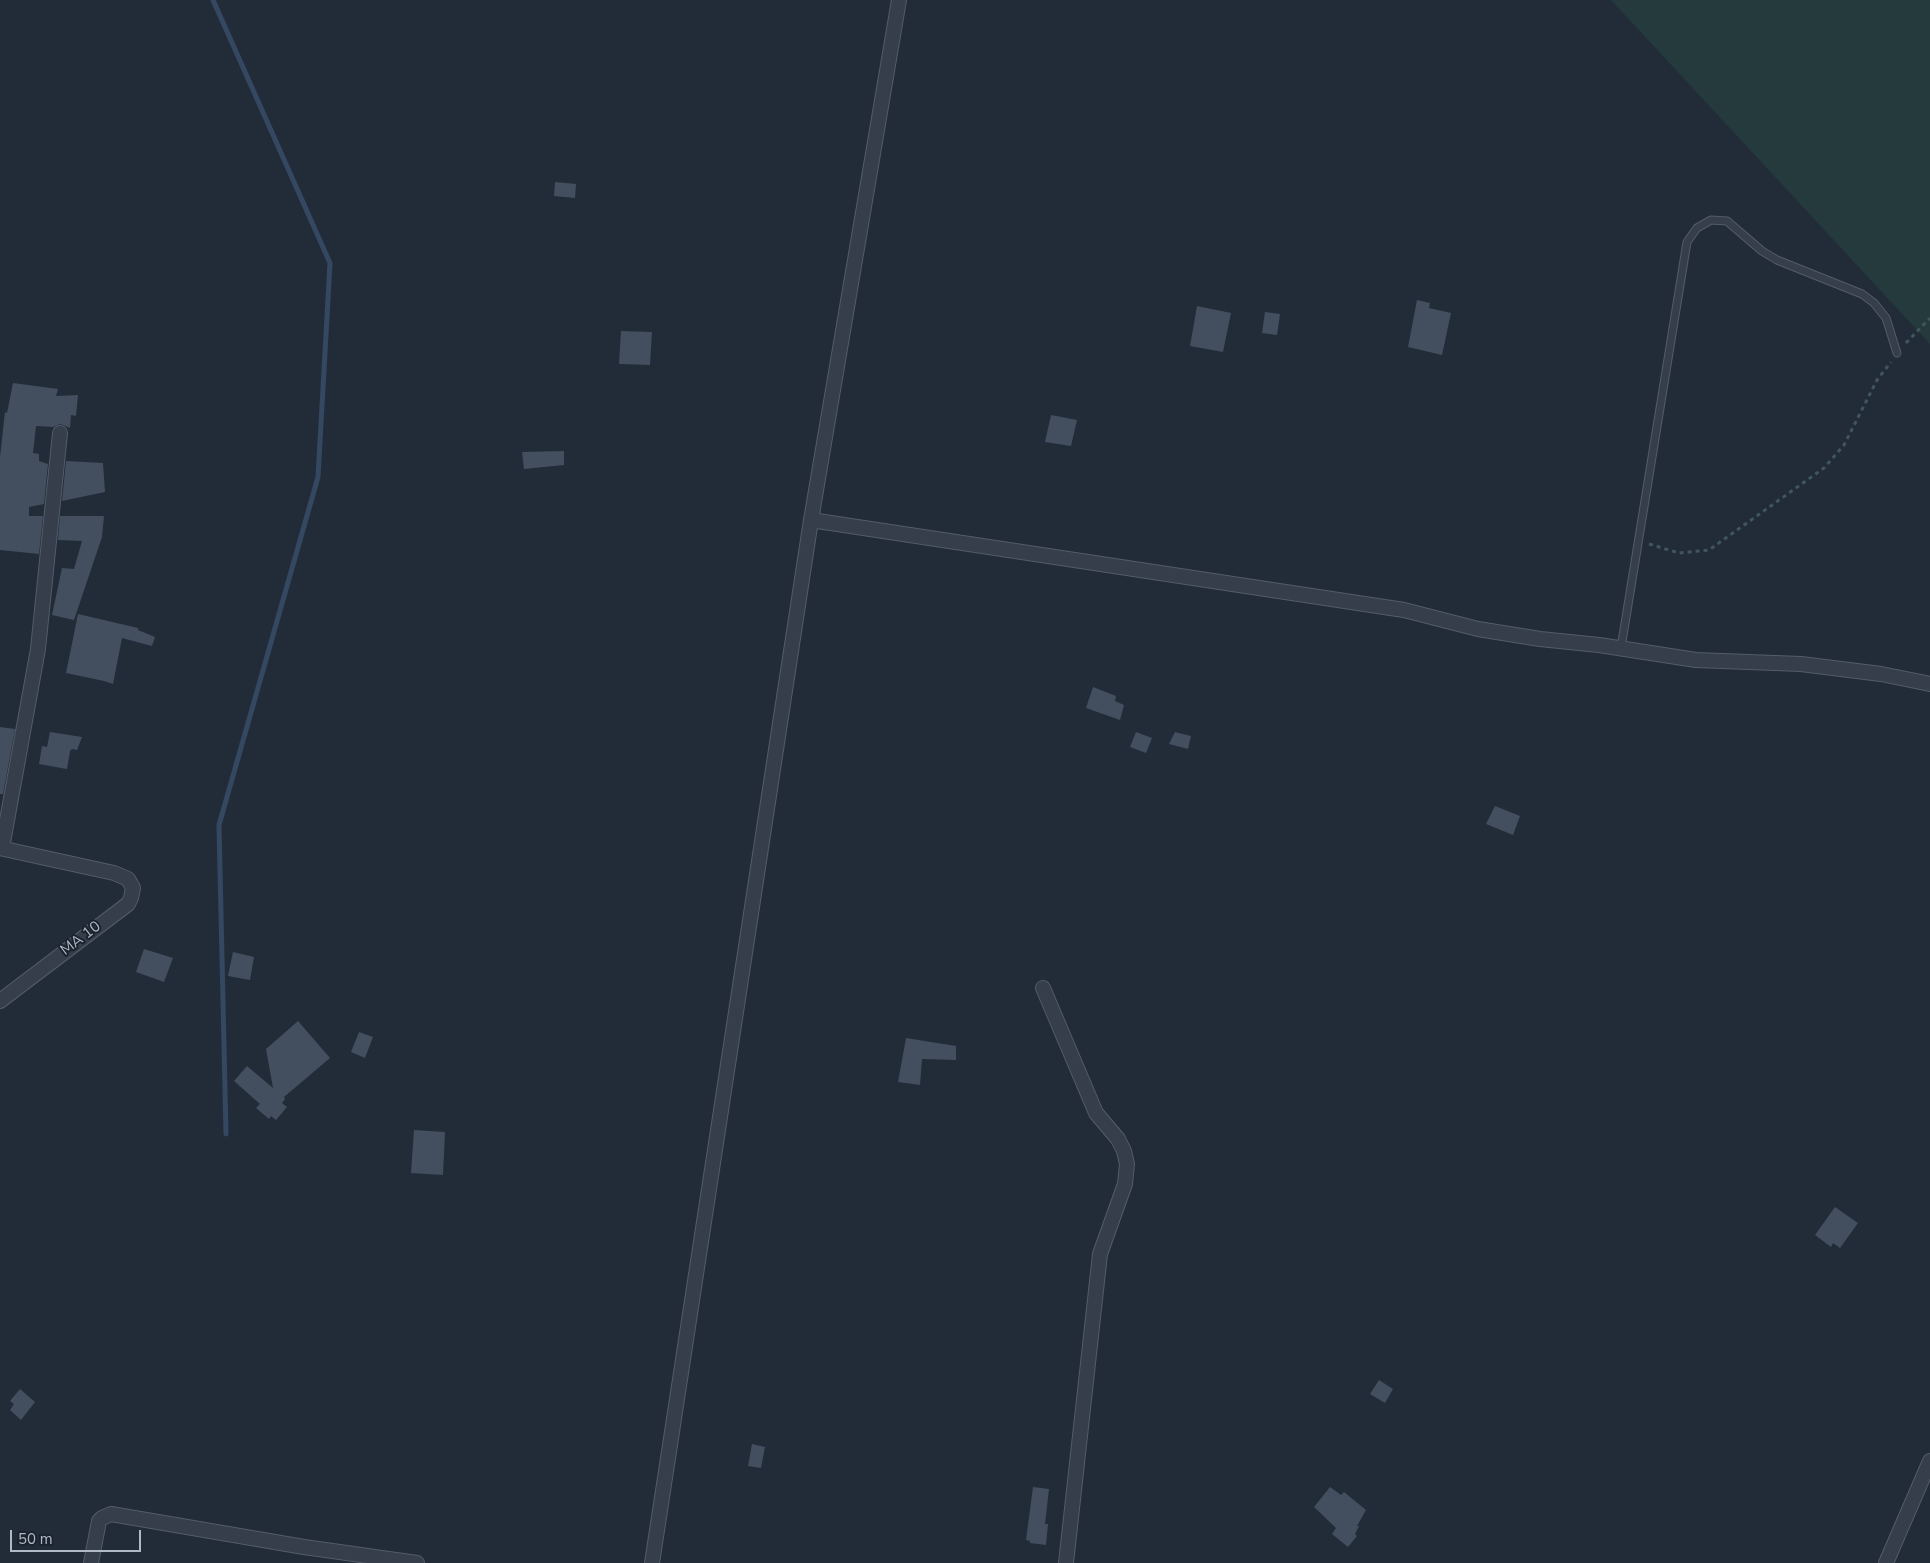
<!DOCTYPE html>
<html>
<head>
<meta charset="utf-8">
<style>
  body { margin:0 }
  #map { position:relative; width:1930px; height:1563px; overflow:hidden; background:#222c39; font-family:"Nunito Sans",sans-serif }
  canvas { display:block }
  .scale { position:absolute; left:10px; top:1530px; width:131px; height:22px; box-sizing:border-box; border:2px solid #b0b9c6; border-top:0; padding-left:6px; font-size:15px; line-height:18px; white-space:nowrap; color:#b0b9c6; -webkit-text-stroke:4px #1b232e; paint-order:stroke }
</style>
</head>
<body>
<div id="map">
<canvas width="1930" height="1563"></canvas>
<div class="scale">50 m</div>
</div>
<script>
const ctx = document.querySelector('canvas').getContext('2d');
ctx.lineJoin = 'round';
function paint(path, color) {
  ctx.fillStyle = color;
  ctx.fill(path, 'evenodd');
}
function poly(rows) {
  const path = new Path2D();
  for (const r of rows) {
    path.moveTo(r[0], r[1]);
    for (let i = 2; i < r.length; i += 2) path.lineTo(r[i], r[i + 1]);
  }
  return path;
}
function strokePath(path, color, width, dash) {
  ctx.strokeStyle = color;
  ctx.lineWidth = width;
  ctx.lineCap = dash ? 'butt' : 'round';
  ctx.setLineDash(dash || []);
  ctx.stroke(path);
}
function drawText(font, color, halo, rows, align = 'center') {
  ctx.font = font + ' "Nunito Sans",sans-serif';
  ctx.lineWidth = 4;
  ctx.setLineDash([]);
  ctx.textBaseline = 'middle';
  ctx.strokeStyle = halo;
  ctx.fillStyle = color;
  for (const [text, x, y, turn = 0] of rows) {
    ctx.save();
    ctx.translate(x, y);
    ctx.rotate((+turn || 0) * Math.PI / 180);
    ctx.textAlign = isNaN(turn) ? turn : align;
    if (halo) ctx.strokeText(text, 0, 0);
    ctx.fillText(text, 0, 0);
    ctx.restore();
  }
}
paint(poly([
  [1611,0,1930,0,1930,344]
]), '#243a3c');
strokePath(poly([
  [213,0,330,263,318,477,219,825,226,1134]
]), '#354861', 5);
paint(poly([
  [555,182,576,184,575,198,554,196],
  [1417,300,1430,303,1429,308,1451,313,1442,355,1408,347],
  [1197,306,1231,313,1223,352,1190,346],
  [1265,312,1280,314,1277,335,1262,333],
  [621,331,652,332,650,365,619,364],
  [13,383,58,389,56,396,78,395,76,416,71,415,70,428,60,424,53,427,36,426,33,453,39,454,39,461,48,464,44,504,29,507,29,516,43,516,39,554,0,550,0,457,5,412,7,413],
  [1051,415,1077,420,1071,446,1045,442],
  [564,451,564,465,524,469,522,452],
  [66,461,103,463,105,492,62,501],
  [60,516,104,516,102,537,74,620,52,615,62,568,74,569,82,541,58,540],
  [78,614,138,628,138,630,155,637,152,646,122,638,113,684,104,681,66,673],
  [1093,687,1116,696,1115,701,1124,705,1120,720,1086,708],
  [0,727,15,729,3,794,0,794],
  [50,732,82,737,77,750,72,749,70,751,67,769,39,764,42,746,47,747],
  [1136,732,1152,738,1146,753,1130,747],
  [1175,732,1191,736,1188,749,1169,744],
  [1495,806,1520,816,1513,835,1486,824],
  [144,949,173,958,164,982,136,972],
  [233,952,254,957,250,980,228,976],
  [298,1021,330,1058,284,1097,285,1099,282,1103,287,1107,276,1120,271,1116,269,1119,256,1108,260,1104,234,1081,247,1066,273,1088,266,1049],
  [359,1032,373,1037,365,1058,351,1052],
  [906,1038,956,1046,956,1060,922,1059,920,1085,898,1082],
  [414,1130,445,1132,443,1175,411,1173],
  [1835,1207,1858,1223,1840,1248,1833,1243,1831,1247,1815,1235],
  [1379,1380,1393,1389,1385,1403,1370,1394],
  [20,1389,35,1402,21,1420,10,1410,14,1404,10,1401],
  [752,1444,765,1447,761,1468,748,1466],
  [1033,1487,1049,1489,1045,1524,1048,1524,1046,1545,1030,1543,1030,1541,1026,1540],
  [1330,1487,1341,1495,1344,1492,1366,1510,1357,1526,1359,1526,1355,1534,1357,1536,1348,1547,1332,1534,1336,1528,1314,1507]
]), '#434f5e');
const service = poly([
  [1621,648,1687,242,1697,228,1711,220,1727,221,1762,251,1777,260,1862,294,1874,303,1886,318,1897,353]
]);
const minor = poly([
  [811,520,1404,610,1478,629,1540,639,1599,645,1696,660,1801,664,1881,674,1930,684],
  [0,848,114,873,128,879,133,888,131,898,128,904,0,1001],
  [2,848,38,649,60,433],
  [1043,988,1096,1113,1118,1139,1124,1151,1127,1164,1125,1184,1100,1254,1066,1563],
  [91,1563,99,1521,102,1518,111,1514,304,1547,417,1563],
  [652,1563,811,520,899,0],
  [1886,1563,1930,1461]
]);
strokePath(service, '#535c68', 9);
strokePath(minor, '#535c68', 16);
strokePath(poly([
  [1906,343,1930,318],
  [1649,544,1679,553,1709,550,1824,468,1844,445,1877,380,1891,362]
]), '#415658', 3, [4, 4]);
strokePath(service, '#353e4a', 7);
strokePath(minor, '#353e4a', 14);
drawText('15px', '#b0b9c6', '#1b232e', [
  ["MA 10",81,939,-37]
]);
</script>
</body>
</html>
